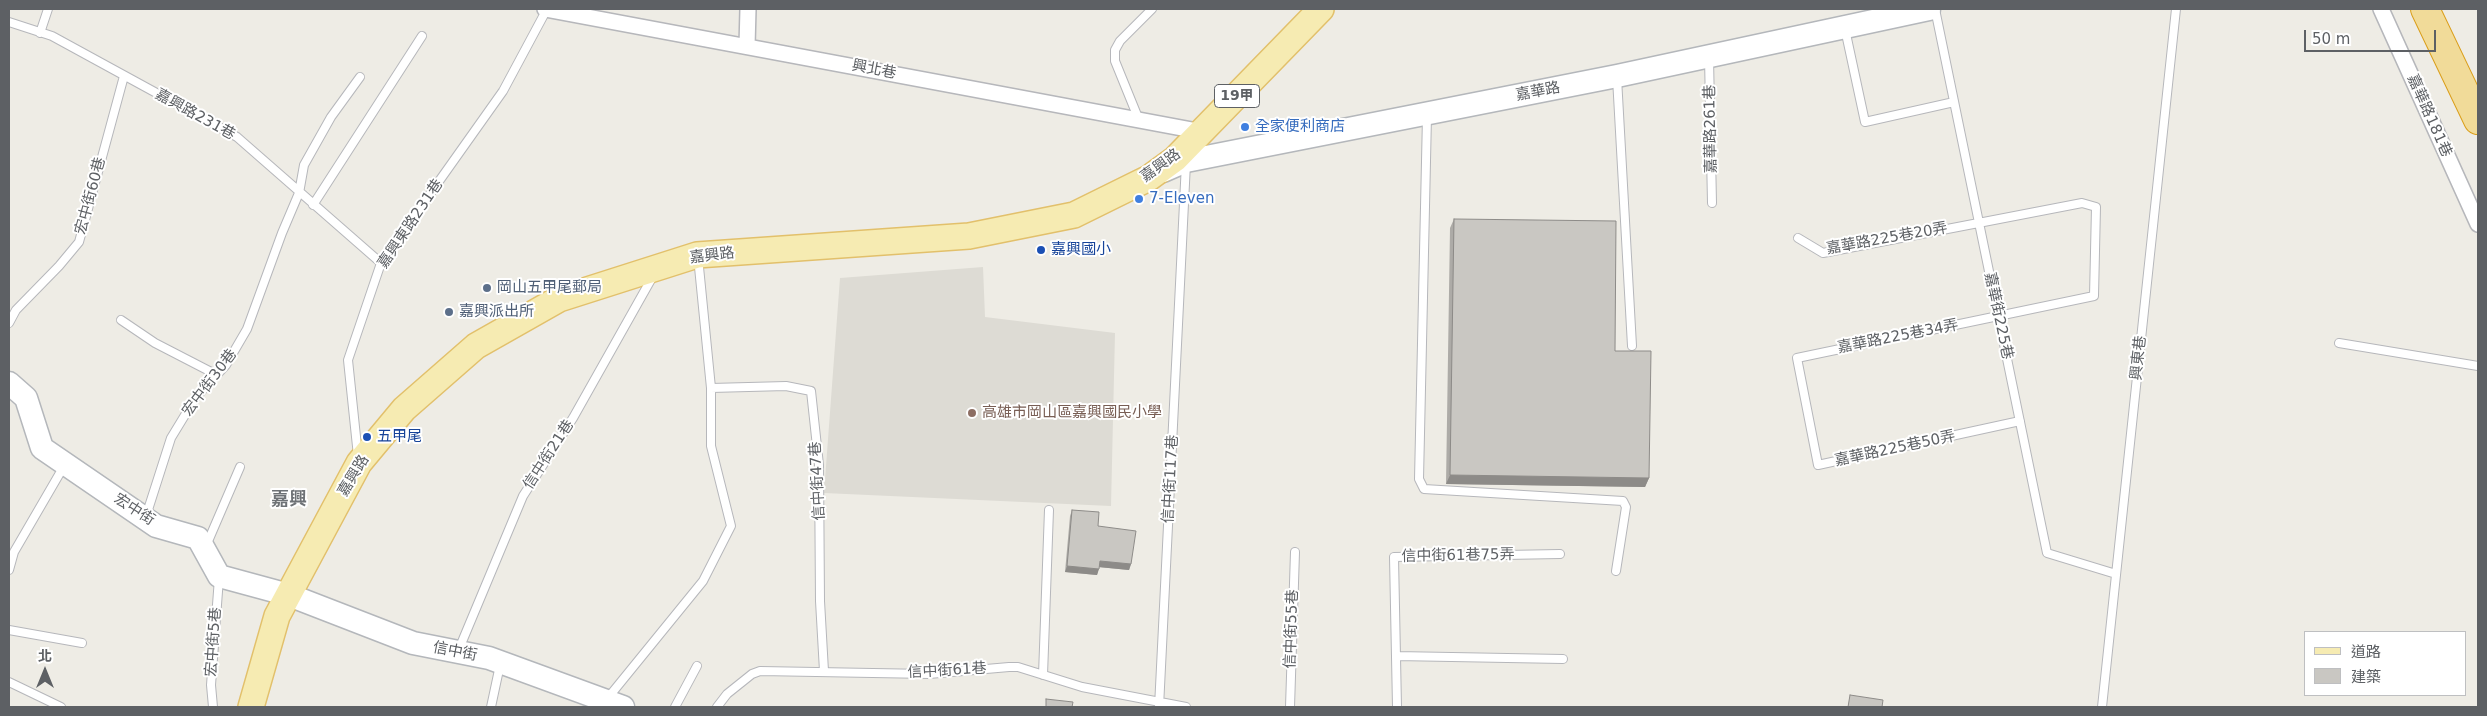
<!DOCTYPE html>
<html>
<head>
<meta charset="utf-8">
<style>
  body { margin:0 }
  #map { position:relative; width:2487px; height:716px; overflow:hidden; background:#eeece5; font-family:"DejaVu Sans","Noto Sans TC",sans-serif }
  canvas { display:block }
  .frame { position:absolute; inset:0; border:10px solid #5d6064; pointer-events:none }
  .legend { position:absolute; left:2304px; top:631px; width:162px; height:65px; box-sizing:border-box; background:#fff; border:1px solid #bebfc1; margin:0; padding:6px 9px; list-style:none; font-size:15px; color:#5d6064 }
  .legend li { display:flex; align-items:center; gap:10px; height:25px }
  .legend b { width:25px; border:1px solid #bebfc1 }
  .north { position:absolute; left:20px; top:646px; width:50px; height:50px; -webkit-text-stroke:4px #fff; paint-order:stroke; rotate:0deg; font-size:14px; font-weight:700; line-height:20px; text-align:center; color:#5d6064 }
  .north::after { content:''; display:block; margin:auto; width:18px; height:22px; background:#5d6064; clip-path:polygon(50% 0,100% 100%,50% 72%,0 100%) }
  .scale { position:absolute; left:2304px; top:30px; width:132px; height:22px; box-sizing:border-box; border:2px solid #5d6064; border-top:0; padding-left:6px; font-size:15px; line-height:18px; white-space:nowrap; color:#5d6064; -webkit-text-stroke:4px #fff; paint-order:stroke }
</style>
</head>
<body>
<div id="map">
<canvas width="2487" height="716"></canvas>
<div class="frame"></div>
<ul class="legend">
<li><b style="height:6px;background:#f6ebb2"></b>道路</li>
<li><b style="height:14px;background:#c9c7c2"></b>建築</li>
</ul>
<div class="north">北</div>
<div class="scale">50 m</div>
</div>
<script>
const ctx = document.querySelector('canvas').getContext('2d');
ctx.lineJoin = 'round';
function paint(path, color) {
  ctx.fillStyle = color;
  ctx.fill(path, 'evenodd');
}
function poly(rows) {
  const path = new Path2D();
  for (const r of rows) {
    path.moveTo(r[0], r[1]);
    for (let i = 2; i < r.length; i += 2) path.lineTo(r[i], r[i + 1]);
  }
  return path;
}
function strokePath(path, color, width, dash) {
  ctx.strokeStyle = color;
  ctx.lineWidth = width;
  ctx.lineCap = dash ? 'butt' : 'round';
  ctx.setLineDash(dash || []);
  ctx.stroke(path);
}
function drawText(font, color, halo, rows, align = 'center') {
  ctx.font = font + ' "DejaVu Sans","Noto Sans TC",sans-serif';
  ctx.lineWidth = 4;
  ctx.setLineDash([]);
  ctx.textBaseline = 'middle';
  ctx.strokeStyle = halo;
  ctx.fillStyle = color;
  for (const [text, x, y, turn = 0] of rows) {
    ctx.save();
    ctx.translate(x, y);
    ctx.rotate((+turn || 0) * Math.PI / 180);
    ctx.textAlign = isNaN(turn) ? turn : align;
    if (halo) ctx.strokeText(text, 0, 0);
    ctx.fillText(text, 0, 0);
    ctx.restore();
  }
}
paint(poly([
  [983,267,985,317,1115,333,1111,506,824,493,840,278]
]), '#dddbd4');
const lane = poly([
  [1935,9,2047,553,2116,574],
  [9,22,52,36,237,137,381,263],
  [1845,29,1865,122,1954,102],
  [40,33,48,9],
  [1709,58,1712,203],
  [1617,78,1632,346],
  [1427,116,1419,479,1424,489,1623,501,1626,507,1616,571],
  [1139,120,1115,61,1115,50,1120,41,1152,9],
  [313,205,422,36],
  [1798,238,1823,253,2082,203,2096,207,2094,296,1797,358,1818,465,2020,421],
  [121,320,155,343,217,375],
  [9,323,16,310,59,266,79,242,124,76],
  [2339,343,2478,366],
  [711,388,786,386,811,391,819,465,820,601,824,671],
  [358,456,348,360,381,263,503,91,547,9],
  [146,516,171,438,196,397,226,365,247,329,282,233,299,193,304,165,331,117,360,77],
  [206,546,240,467],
  [9,570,14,552,64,466],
  [9,630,82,643],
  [459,649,523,496,573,418,653,276],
  [1396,656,1563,659],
  [1043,675,1049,510],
  [9,682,61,707],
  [607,699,703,581,731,526,711,446,711,388,698,257],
  [213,707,211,685,219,578],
  [491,707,500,665],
  [675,707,697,666],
  [717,707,727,694,752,674,760,671,929,674,1009,667,1018,667,1082,687,1186,707],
  [1159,707,1186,163],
  [1290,707,1295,552],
  [1397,707,1394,557,1560,554],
  [2102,707,2176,9]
]);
const street = poly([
  [545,9,1203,132],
  [2381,9,2478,224],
  [747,46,748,9]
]);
const secondary = poly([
  [1163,171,1186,161,1617,76,1929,9],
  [9,383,26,398,42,448,156,526,198,538,219,576,289,595,413,643,489,658,623,707]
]);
const primary = poly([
  [251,707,277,616,359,463,404,409,476,346,559,299,697,255,969,236,1074,215,1149,178,1175,159,1321,9]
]);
const highway = poly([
  [2425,9,2478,120]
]);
strokePath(lane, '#b6b7bb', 10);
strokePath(street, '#b6b7bb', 18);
strokePath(secondary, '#b4b7bb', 25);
strokePath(primary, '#e2c06b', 28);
strokePath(highway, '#da9e1a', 30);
strokePath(lane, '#fff', 8);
strokePath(street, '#fff', 15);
strokePath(secondary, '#fff', 22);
strokePath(primary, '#f6ebb2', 25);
strokePath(highway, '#f1db99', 28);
paint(poly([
  [1454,219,1615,351,1649,478,1645,487,1446,484,1450,228],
  [1072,510,1098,526,1131,564,1129,570,1099,567,1097,575,1065,572,1070,516]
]), '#adaba7');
paint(poly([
  [1450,475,1649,478,1645,487,1446,484],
  [1100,561,1131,564,1129,570,1098,567],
  [1067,566,1099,569,1097,575,1065,572]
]), '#8d8b88');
const building = poly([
  [1454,219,1616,221,1615,351,1651,351,1649,478,1450,475,1454,219],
  [1072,510,1099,512,1098,526,1136,531,1131,564,1100,561,1099,569,1067,566,1072,510],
  [1850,695,1883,700,1882,707,1848,707,1850,695],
  [1046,699,1073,702,1072,707,1046,707,1046,699]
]);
paint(building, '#c9c7c2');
strokePath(building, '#8d8b88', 1);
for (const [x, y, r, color] of [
  [1245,127,5,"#3f7fe0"],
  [1139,199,5,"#3f7fe0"],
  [1041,250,5,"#1a4fb4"],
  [487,288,5,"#5c6f8a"],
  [449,312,5,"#5c6f8a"],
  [972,413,5,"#8d6e63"],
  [367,437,5,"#1a4fb4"]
]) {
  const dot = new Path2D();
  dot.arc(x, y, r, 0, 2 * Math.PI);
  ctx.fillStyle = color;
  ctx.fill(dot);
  strokePath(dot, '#fff', 2);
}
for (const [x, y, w] of [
  [1237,96,45]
]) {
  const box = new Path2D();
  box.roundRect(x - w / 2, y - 11.5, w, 23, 4);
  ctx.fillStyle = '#fff';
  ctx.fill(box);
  strokePath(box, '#5d6064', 1);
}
drawText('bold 14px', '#5d6064', null, [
  ["19甲",1237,96]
]);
drawText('15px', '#5d6064', '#fff', [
  ["興北巷",874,70,11],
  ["嘉華路",1538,92,-11],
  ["嘉興路231巷",195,115,29],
  ["嘉華路181巷",2429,116,66],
  ["嘉華路261巷",1711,129,-91],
  ["嘉興路",1161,166,-36],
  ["宏中街60巷",91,196,-75],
  ["嘉興東路231巷",411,224,-56],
  ["嘉華路225巷20弄",1887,239,-10],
  ["嘉興路",712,256,-7],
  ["嘉華街225巷",1998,316,78],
  ["嘉華路225巷34弄",1898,337,-11],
  ["興東巷",2139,358,-84],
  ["宏中街30巷",210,383,-53],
  ["嘉華路225巷50弄",1895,449,-12],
  ["信中街21巷",549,455,-57],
  ["嘉興路",354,476,-59],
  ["信中街117巷",1171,479,-87],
  ["信中街47巷",818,481,-93],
  ["宏中街",134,510,33],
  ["信中街61巷75弄",1458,556,-1],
  ["信中街55巷",1292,629,-88],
  ["宏中街5巷",214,642,-86],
  ["信中街",455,652,11],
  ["信中街61巷",947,671,-3]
]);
drawText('15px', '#366cbe', '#fff', [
  ["全家便利商店",1255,127],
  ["7-Eleven",1149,199]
], 'left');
drawText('15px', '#164399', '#fff', [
  ["嘉興國小",1051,250],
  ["五甲尾",377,437]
], 'left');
drawText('15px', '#4e5e75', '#fff', [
  ["岡山五甲尾郵局",497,288],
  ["嘉興派出所",459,312]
], 'left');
drawText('15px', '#785e54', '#fff', [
  ["高雄市岡山區嘉興國民小學",982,413]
], 'left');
drawText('bold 18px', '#6e7276', '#fff', [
  ["嘉興",289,500]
]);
</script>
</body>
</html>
